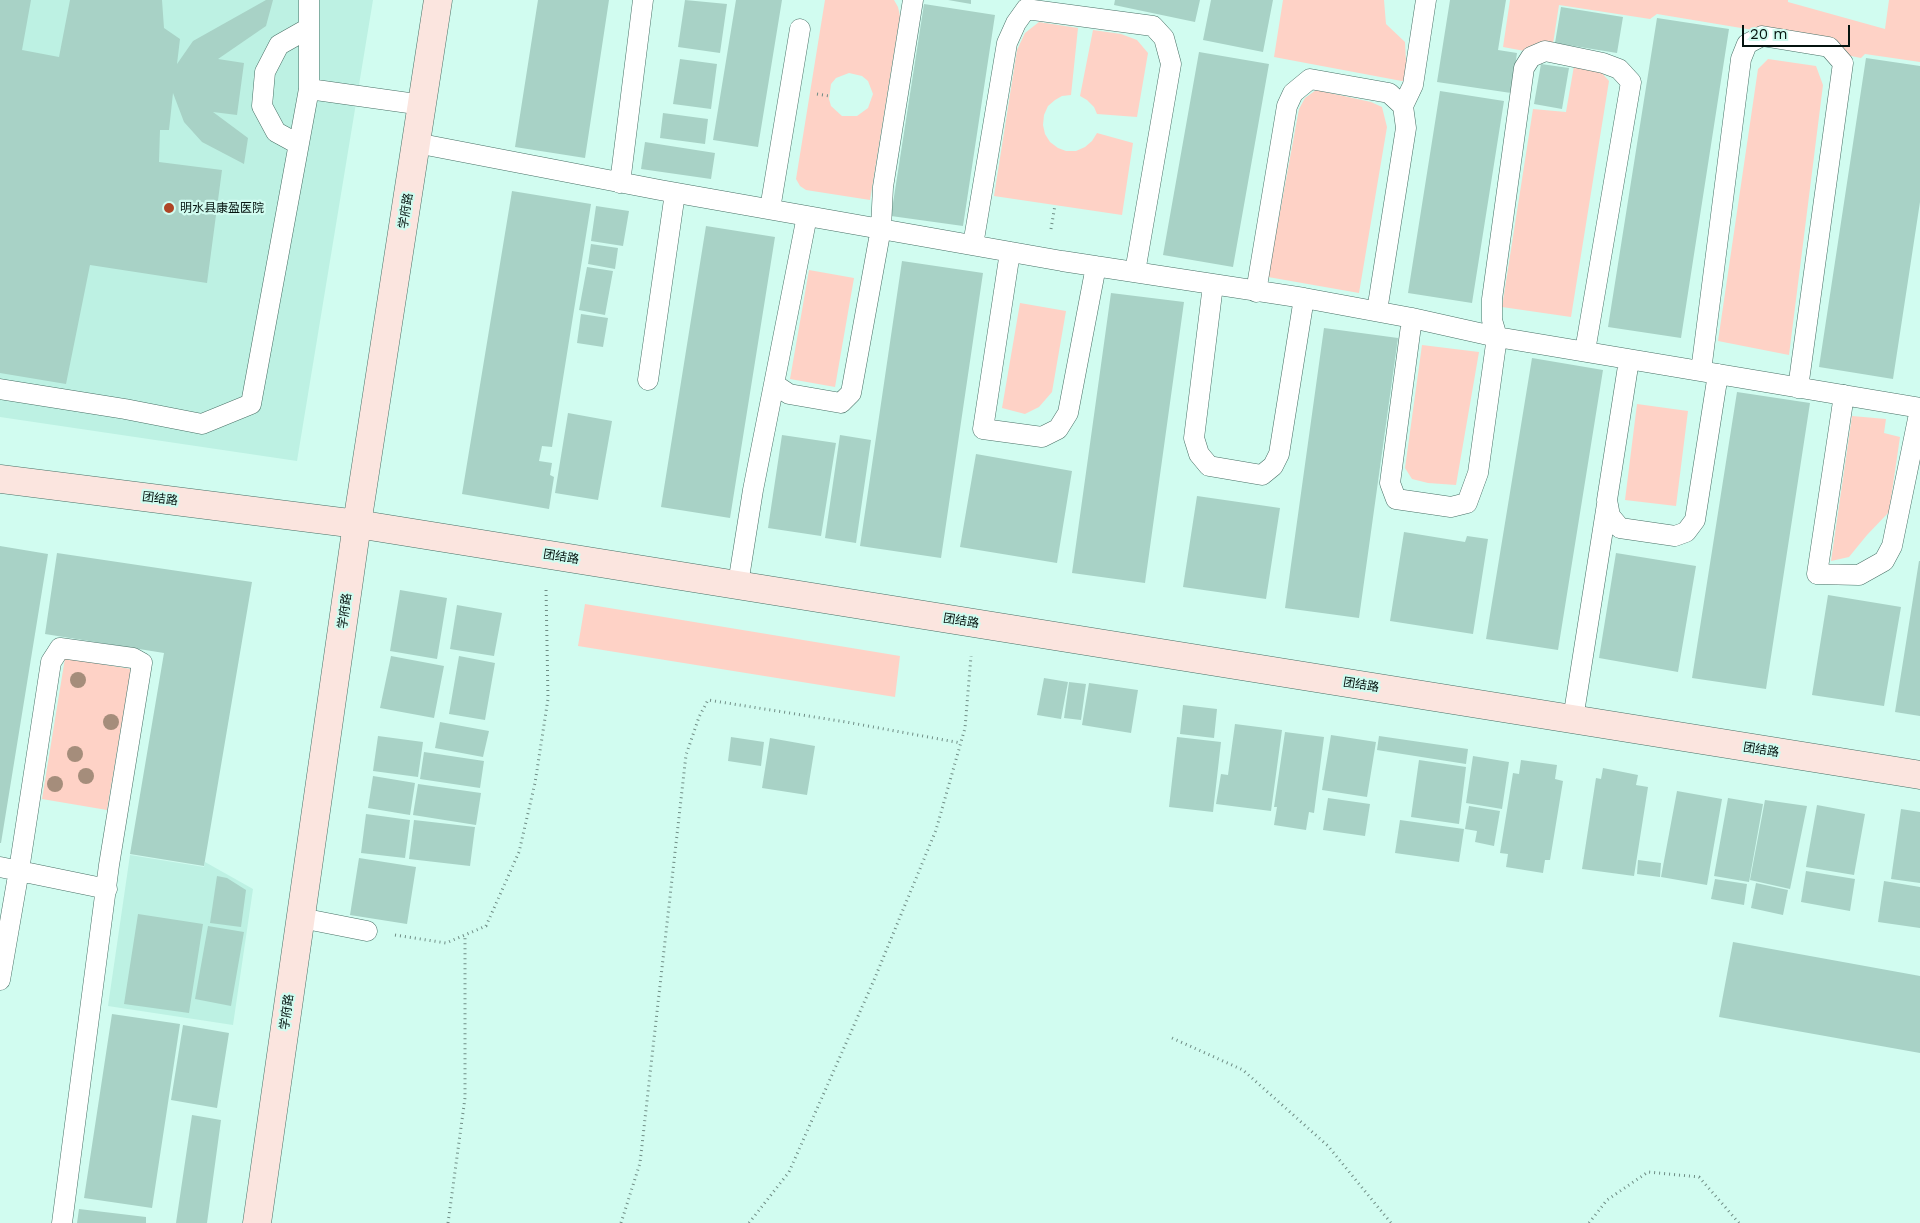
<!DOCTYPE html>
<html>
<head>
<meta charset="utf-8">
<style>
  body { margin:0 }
  #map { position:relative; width:1920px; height:1223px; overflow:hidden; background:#d1fcf0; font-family:"Work Sans",sans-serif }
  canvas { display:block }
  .scale { position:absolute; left:1742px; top:25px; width:108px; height:22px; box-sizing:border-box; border:2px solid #04130f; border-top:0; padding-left:6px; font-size:15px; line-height:18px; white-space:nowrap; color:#04130f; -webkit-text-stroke:4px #d1fcf0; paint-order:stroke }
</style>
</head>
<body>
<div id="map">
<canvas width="1920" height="1223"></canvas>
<div class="scale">20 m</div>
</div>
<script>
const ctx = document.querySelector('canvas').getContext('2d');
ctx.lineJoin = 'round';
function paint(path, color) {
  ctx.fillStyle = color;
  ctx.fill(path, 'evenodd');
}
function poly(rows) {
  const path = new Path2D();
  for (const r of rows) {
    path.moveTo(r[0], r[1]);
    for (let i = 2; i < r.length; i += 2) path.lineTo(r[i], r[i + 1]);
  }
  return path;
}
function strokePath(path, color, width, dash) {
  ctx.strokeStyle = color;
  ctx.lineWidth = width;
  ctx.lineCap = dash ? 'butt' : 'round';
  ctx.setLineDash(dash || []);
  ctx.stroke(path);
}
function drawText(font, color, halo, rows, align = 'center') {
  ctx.font = font + ' "Work Sans","Noto Sans SC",sans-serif';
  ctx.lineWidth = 4.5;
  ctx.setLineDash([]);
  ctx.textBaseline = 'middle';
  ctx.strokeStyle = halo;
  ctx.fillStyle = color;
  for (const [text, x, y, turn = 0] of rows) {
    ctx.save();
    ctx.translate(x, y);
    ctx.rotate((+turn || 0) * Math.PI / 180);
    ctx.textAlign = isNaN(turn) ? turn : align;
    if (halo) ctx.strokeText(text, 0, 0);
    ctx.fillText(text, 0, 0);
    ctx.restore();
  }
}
paint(poly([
  [0,0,373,0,297,461,0,417],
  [130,855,204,867,205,862,253,889,233,1025,108,1006]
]), '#bdf1e3');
paint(poly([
  [825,0,894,0,898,7,900,16,870,200,806,190,800,186,796,179],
  [849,73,862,76,868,81,873,94,868,108,857,116,842,116,831,106,829,99,831,84,836,78],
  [1283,0,1384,0,1386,24,1405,42,1407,82,1274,57],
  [1510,0,1788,0,1788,2,1885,29,1889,0,1920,0,1920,62,1865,54,1861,58,1846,55,1759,31,1657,14,1650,19,1559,5,1553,44,1530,52,1503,47],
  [1039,22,1078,28,1071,95,1062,96,1055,100,1048,106,1044,115,1043,125,1045,134,1050,142,1058,148,1066,151,1076,151,1085,147,1092,141,1097,133,1133,143,1122,215,994,196,1017,50,1025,33],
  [1093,30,1121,34,1137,40,1148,53,1137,117,1097,114,1094,107,1087,100,1080,96],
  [1768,59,1816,66,1823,85,1789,355,1718,341,1758,69],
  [1574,66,1601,72,1609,81,1571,317,1502,307,1533,109,1566,112],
  [1316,90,1371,102,1382,107,1387,127,1359,293,1268,277,1299,109,1305,98],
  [809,270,854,278,835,387,790,379],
  [1020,303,1066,311,1052,392,1039,407,1025,414,1002,408],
  [1422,345,1479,352,1456,485,1428,483,1412,479,1405,468],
  [1637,404,1688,411,1676,506,1625,500],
  [1852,416,1886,419,1884,433,1900,437,1889,512,1867,535,1849,557,1831,561],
  [585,604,900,656,895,697,578,646],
  [65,658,131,669,107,810,42,799]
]), '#fed2c6');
paint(poly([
  [0,0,31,0,22,50,59,57,70,0,162,0,164,28,180,39,177,64,193,41,266,0,273,0,266,26,218,59,244,63,237,115,213,112,248,138,244,164,202,142,184,122,173,93,169,130,160,130,159,162,222,170,207,283,90,265,66,384,0,373],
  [538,0,609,0,585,158,515,147],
  [685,0,727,4,720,53,678,47],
  [736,0,782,0,758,147,713,140],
  [948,0,971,0,971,4],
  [1115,0,1200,0,1195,22,1114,5],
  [1211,0,1273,0,1263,52,1203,40],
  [1450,0,1506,0,1498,50,1517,53,1511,93,1437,82],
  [924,4,995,15,963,226,891,216],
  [1561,7,1623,17,1617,53,1555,43],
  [1657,18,1729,29,1681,338,1608,327],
  [1199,52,1269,64,1233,267,1163,255],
  [1866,58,1920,66,1920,202,1893,379,1819,367],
  [680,59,717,64,711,109,673,104],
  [1541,64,1569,68,1562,109,1534,104],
  [1440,91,1504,101,1472,303,1408,293],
  [663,113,708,119,705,144,660,138],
  [645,142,715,153,711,179,641,169],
  [512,191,591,204,552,447,542,446,539,461,552,463,550,475,554,477,549,509,462,494],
  [596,206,629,211,623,246,591,241],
  [706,226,775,237,730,518,661,507],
  [591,244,618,248,615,269,588,264],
  [902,261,983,273,941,558,860,546],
  [587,267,613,271,605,315,579,310],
  [1111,293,1184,302,1145,583,1072,573],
  [581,314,608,318,603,347,577,343],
  [1324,328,1398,338,1359,618,1285,608],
  [1532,358,1603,370,1558,650,1486,639],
  [1737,392,1810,403,1766,689,1692,678],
  [568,413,612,421,598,500,555,493],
  [782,435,836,443,821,536,768,528],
  [840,435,871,440,856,543,825,538],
  [976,454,1072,471,1057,563,960,547],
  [1197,496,1280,508,1266,599,1183,587],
  [1404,532,1465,542,1467,536,1488,539,1473,634,1390,621],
  [0,546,48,554,1,843,0,843],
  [57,553,252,582,204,866,130,854,164,653,45,634],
  [1616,553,1696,566,1678,672,1599,658],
  [1919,561,1920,561,1920,716,1895,712],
  [400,590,447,598,437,659,390,651],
  [1828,595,1901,607,1884,706,1812,695],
  [457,605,502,613,494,656,450,649],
  [391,656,444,666,434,718,380,708],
  [459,656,495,663,485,720,449,714],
  [1044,678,1068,682,1061,719,1037,715],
  [1069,682,1086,684,1081,720,1064,718],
  [1089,683,1138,690,1131,733,1082,725],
  [1183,705,1217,709,1214,738,1180,734],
  [440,722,489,731,483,757,435,748],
  [1235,724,1282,730,1271,811,1216,804,1221,774,1228,775],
  [1285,732,1324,737,1314,813,1309,812,1306,830,1274,825,1277,807,1274,807],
  [1331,735,1376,742,1367,797,1322,790],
  [378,736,423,742,418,777,373,771],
  [1379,736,1468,749,1466,764,1377,750],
  [731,737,764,742,761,766,728,761],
  [1177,737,1221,742,1213,812,1169,807],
  [770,738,815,746,807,795,762,788],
  [424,752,484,761,480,788,420,779],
  [1473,756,1509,762,1502,809,1466,803],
  [1419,760,1466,767,1459,824,1411,817],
  [1521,760,1557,765,1555,779,1563,781,1550,860,1545,860,1543,873,1506,867,1508,854,1500,853,1513,773,1519,774],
  [1603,768,1638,775,1636,785,1648,787,1634,876,1582,869,1596,778,1601,779],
  [373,776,415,783,410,815,368,808],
  [418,784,481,793,476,825,413,815],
  [1677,791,1722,799,1707,885,1661,877],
  [1328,798,1370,804,1365,836,1323,830],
  [1728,798,1763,804,1749,882,1714,876],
  [1765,800,1807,806,1790,889,1750,880],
  [1817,805,1865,814,1854,875,1806,867],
  [1469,806,1500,811,1494,846,1475,842,1477,831,1465,829],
  [1901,809,1920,812,1920,883,1891,879],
  [366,814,410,820,405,858,361,853],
  [414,820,475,827,470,866,409,859],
  [1400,820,1464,829,1459,862,1395,853],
  [359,858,416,867,407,924,350,915],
  [1638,860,1661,863,1660,877,1637,874],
  [1806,871,1855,879,1850,911,1801,902],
  [217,876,227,878,246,890,241,927,210,923],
  [1715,879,1747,884,1744,905,1711,899],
  [1884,881,1920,887,1920,928,1878,922],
  [1756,883,1788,890,1783,915,1751,908],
  [138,914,203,924,189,1013,124,1004],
  [208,926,244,932,231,1006,195,999],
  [1733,942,1920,976,1920,1053,1719,1017],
  [112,1014,180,1024,152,1208,84,1198],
  [183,1025,229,1033,217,1108,171,1100],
  [192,1115,221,1120,207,1223,176,1223],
  [79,1209,146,1217,146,1223,77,1223]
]), '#a8d2c6');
const lane = poly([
  [309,0,309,89,423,105],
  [1403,106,1413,85,1426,0],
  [416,143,660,190,1062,261,1304,298,1412,318,1497,337,1920,408],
  [298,144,276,132,262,106,265,72,279,45,309,28],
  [620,183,643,0],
  [770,209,800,29],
  [807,216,774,384,789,394,841,403,851,393,881,228,883,187,913,0],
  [973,245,1007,43,1016,23,1026,9,1153,26,1164,38,1171,64,1135,272],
  [1010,252,983,429,1042,437,1058,429,1068,413,1096,266],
  [1213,285,1194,438,1199,454,1209,466,1262,475,1273,466,1279,454,1304,298],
  [1256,292,1287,106,1293,93,1310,79,1389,93,1403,106,1406,128,1377,311],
  [1412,318,1390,483,1396,499,1451,507,1467,503,1478,473,1497,337,1492,320,1492,299,1524,68,1531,57,1545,51,1603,63,1619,69,1631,82,1585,351],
  [1629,360,1607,500,1610,516,1620,528,1675,536,1686,532,1695,520,1718,374],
  [1701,371,1741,59,1747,44,1762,36,1829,47,1843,63,1798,388],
  [648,380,675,193],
  [0,389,125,409,202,424,251,404,309,89],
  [1844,395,1817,574,1859,575,1884,561,1892,546,1920,409],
  [738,584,753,490,774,384],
  [1573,719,1607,504],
  [0,867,107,889],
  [301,918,367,931],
  [0,980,19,870,51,662,60,648,133,658,142,663,109,865,62,1223]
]);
const secondary = poly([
  [0,479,357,524,1920,775],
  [257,1223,357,524,438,0]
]);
strokePath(lane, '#497066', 21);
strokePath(secondary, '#497066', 29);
strokePath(poly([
  [817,94,829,96],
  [1051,229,1055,205],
  [395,935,446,943,486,926,519,852,535,783,548,699,546,588],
  [1172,1038,1243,1070,1328,1146,1391,1223],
  [448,1223,465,1098,465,935],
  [621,1223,640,1163,686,755,699,717,708,700,846,722,961,743],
  [749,1223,789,1172,874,980,936,830,965,728,971,656],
  [1589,1223,1607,1200,1648,1172,1699,1177,1739,1223]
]), '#6f8d85', 3, [1, 4]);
strokePath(lane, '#fff', 20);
strokePath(secondary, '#fbe5df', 28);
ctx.fillStyle = '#a58d7b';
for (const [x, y] of [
  [78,680],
  [111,722],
  [75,754],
  [86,776],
  [55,784]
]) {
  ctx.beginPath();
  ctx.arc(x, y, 8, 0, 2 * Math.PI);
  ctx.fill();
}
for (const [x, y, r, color] of [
  [169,208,6,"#ae4526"]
]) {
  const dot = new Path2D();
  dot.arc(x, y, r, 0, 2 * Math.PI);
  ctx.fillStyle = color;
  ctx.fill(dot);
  strokePath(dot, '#d1fcf0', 2);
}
drawText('12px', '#04130f', '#d1fcf0', [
  ["明水县康盈医院",180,208]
], 'left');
drawText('12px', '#04130f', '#d1fcf0', [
  ["学府路",406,211,-81],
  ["团结路",160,499,7],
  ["团结路",561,557,9],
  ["学府路",345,611,-82],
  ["团结路",961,621,9],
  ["团结路",1361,685,9],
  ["团结路",1761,750,9],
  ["学府路",287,1012,-82]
]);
</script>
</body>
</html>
